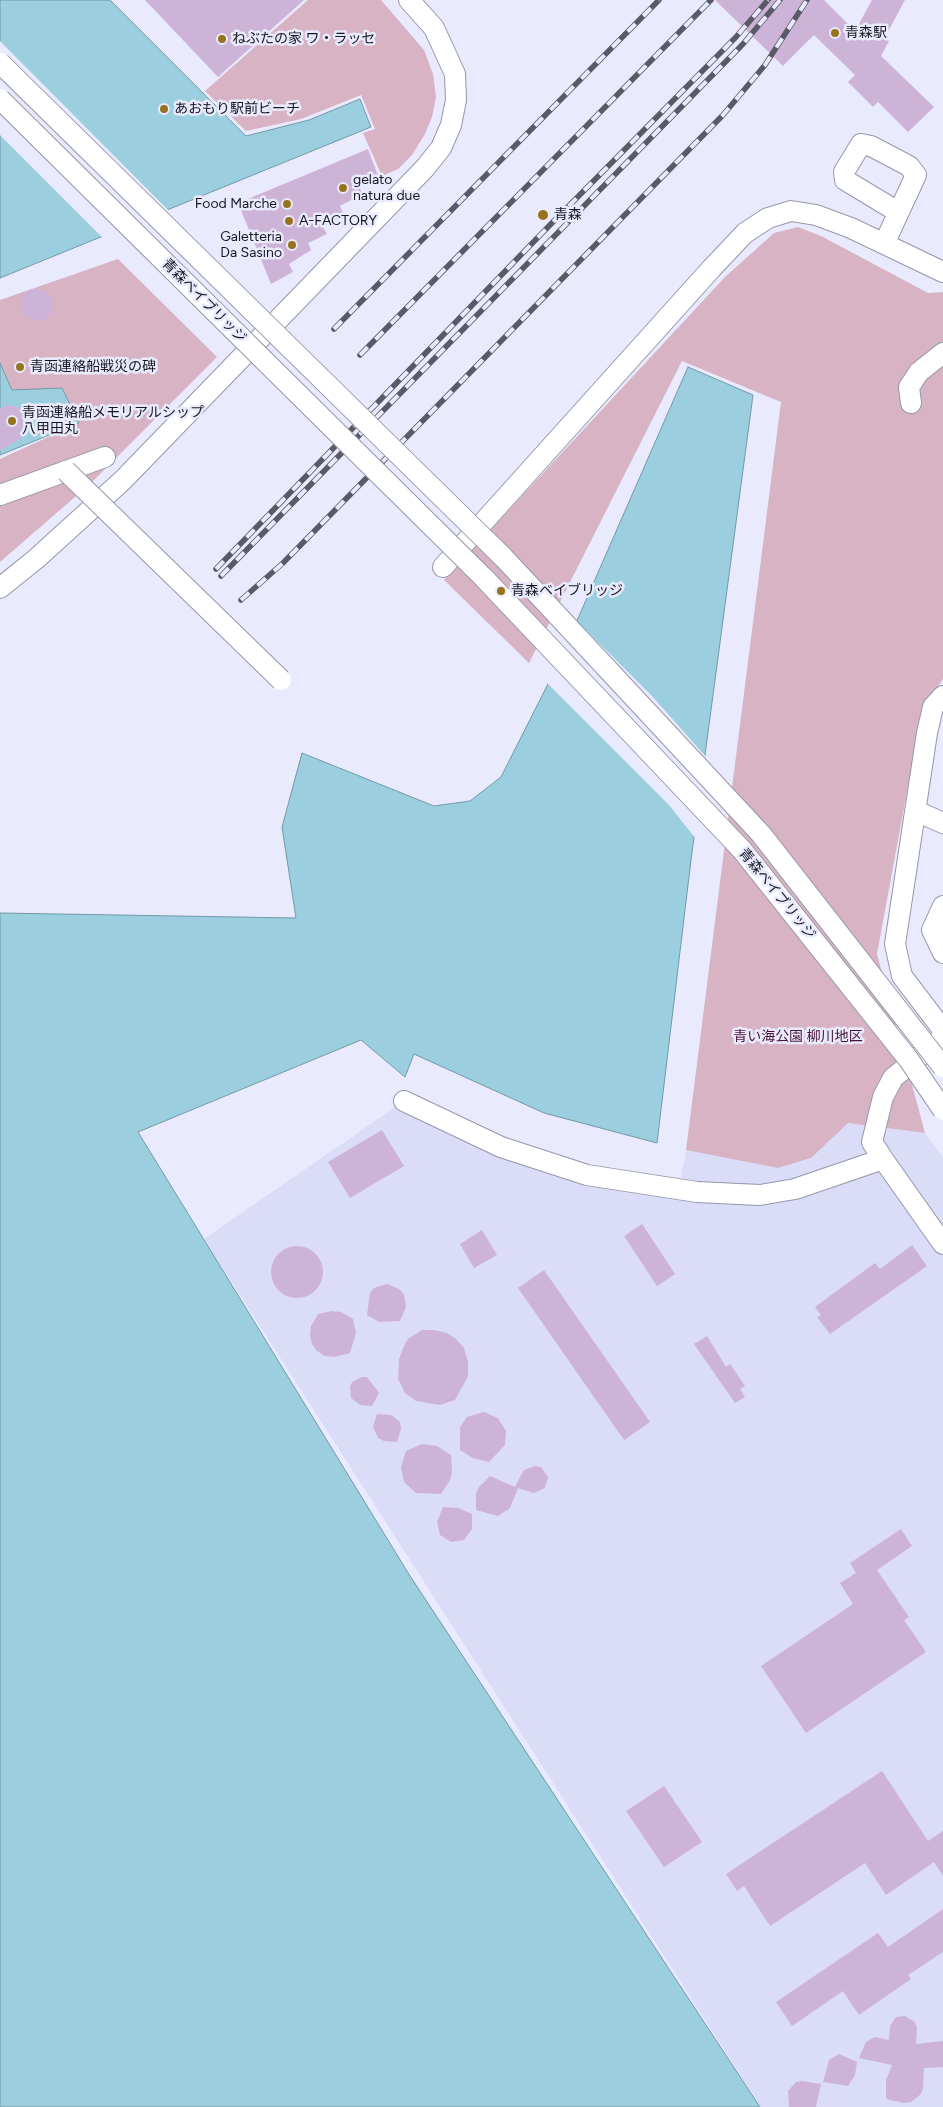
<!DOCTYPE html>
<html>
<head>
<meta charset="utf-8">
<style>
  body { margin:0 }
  canvas { display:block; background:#e9eafe }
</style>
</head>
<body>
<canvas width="943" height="2107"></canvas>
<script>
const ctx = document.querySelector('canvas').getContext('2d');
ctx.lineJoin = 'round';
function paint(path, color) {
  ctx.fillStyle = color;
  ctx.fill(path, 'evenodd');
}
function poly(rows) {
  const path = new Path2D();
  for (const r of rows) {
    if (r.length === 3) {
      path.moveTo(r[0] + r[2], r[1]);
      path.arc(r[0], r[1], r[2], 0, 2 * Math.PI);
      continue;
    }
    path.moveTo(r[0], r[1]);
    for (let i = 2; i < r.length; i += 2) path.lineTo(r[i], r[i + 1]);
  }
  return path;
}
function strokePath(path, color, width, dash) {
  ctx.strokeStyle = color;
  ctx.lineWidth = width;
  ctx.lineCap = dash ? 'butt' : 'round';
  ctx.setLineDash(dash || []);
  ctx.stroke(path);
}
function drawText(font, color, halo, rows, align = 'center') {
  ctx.font = font + ' Figtree,"Noto Sans JP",sans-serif';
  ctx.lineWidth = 5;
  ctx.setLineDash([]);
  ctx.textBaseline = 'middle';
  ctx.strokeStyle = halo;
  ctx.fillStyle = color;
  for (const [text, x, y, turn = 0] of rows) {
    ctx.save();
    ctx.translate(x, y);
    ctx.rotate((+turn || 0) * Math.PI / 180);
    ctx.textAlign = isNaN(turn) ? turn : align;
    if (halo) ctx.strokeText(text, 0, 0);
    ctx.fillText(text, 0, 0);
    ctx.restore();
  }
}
paint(poly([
  [404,1101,501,1147,679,1189,686,1150,778,1168,811,1158,847,1123,925,1133,943,1157,943,2107,761,2107,204,1239]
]), '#dbdcf8');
paint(poly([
  [308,0,381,0,424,50,433,74,436,97,432,117,425,134,412,155,398,169,382,176,363,133,375,129,361,95,301,119,246,131,205,91],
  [798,227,821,236,928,293,943,292,943,679,922,710,877,954,925,1133,848,1123,811,1158,778,1168,686,1150,781,402,682,361,529,663,444,580,725,277,774,233],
  [118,259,217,357,90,484,0,562,0,459,79,423,62,388,12,390,0,363,0,300]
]), '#d7b3c4');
const water = poly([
  [0,0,110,0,246,136,309,120,360,99,371,127,0,278,0,0],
  [0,363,12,390,62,388,79,423,0,455,0,363],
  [688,367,753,395,691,860,657,1143,544,1113,414,1054,405,1077,361,1040,138,1132,410,1576,760,2107,0,2107,0,913,296,918,282,827,302,753,434,806,470,801,501,777,558,664,688,367]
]);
paint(water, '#9bcfe0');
strokePath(water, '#7398a6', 1);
paint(poly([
  [0,41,170,212,104,239,0,135],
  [575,619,652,696,707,758,696,839,669,805,546,682]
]), '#e9eafe');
paint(poly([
  [145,0,304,0,218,77],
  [715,0,824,0,855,31,872,0,905,0,884,39,889,41,881,56,934,107,908,132,878,102,873,107,848,82,855,75,814,35,783,66],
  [368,149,378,176,359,185,362,194,340,206,344,215,323,227,327,234,308,243,311,250,289,264,293,272,271,284,238,203],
  [37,305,16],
  [11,405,21,409,28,434,0,451,0,408],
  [382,1130,404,1166,350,1198,328,1162],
  [642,1224,675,1274,657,1286,624,1236],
  [482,1230,497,1255,474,1268,460,1244],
  [912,1245,927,1266,830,1334,817,1317,821,1315,815,1307,875,1263,880,1269],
  [297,1272,26],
  [544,1270,650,1422,624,1440,518,1288],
  [387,1284,399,1289,404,1294,406,1307,400,1321,379,1322,367,1315,370,1293,374,1288],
  [332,1311,341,1312,353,1319,356,1333,350,1353,334,1357,325,1356,317,1351,312,1344,310,1335,311,1326,318,1314],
  [422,1330,434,1330,447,1333,456,1339,464,1348,468,1362,468,1376,455,1400,440,1405,416,1401,405,1393,398,1379,399,1359,404,1346,408,1339],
  [707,1336,726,1367,730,1364,745,1386,740,1389,745,1397,735,1403,694,1344],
  [362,1377,367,1377,379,1393,372,1406,360,1405,351,1398,350,1387,352,1382],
  [484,1412,498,1418,506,1431,505,1445,489,1462,473,1458,460,1450,460,1427,467,1417],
  [377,1414,391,1415,400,1422,401,1429,397,1442,384,1441,378,1438,373,1427],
  [422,1444,437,1446,451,1455,452,1472,450,1480,441,1494,416,1493,404,1482,401,1467,406,1451],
  [535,1466,541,1467,548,1477,545,1488,534,1493,518,1488,510,1508,498,1516,476,1510,476,1494,479,1487,490,1476,515,1487,524,1470],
  [443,1507,458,1508,472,1514,472,1529,464,1540,451,1542,440,1535,437,1522],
  [901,1529,912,1546,877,1570,909,1617,904,1620,926,1652,806,1733,761,1666,853,1604,840,1583,856,1573,850,1563],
  [882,1771,928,1841,943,1831,943,1876,934,1862,886,1895,865,1863,770,1926,744,1886,737,1891,726,1874],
  [664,1786,702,1842,664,1867,626,1811],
  [943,1909,943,1952,908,1975,911,1979,859,2015,843,1991,792,2026,776,2002,878,1933,888,1947],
  [905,2016,915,2022,917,2028,916,2044,943,2041,943,2067,924,2068,923,2088,921,2094,911,2102,904,2103,886,2099,886,2080,892,2065,859,2058,866,2042,875,2037,889,2040,890,2026,896,2017],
  [839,2054,857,2062,855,2075,848,2086,823,2082,829,2060],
  [802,2081,821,2084,816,2107,789,2107,788,2091,796,2082]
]), '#cdb3d8');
const minor = poly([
  [884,244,916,175,909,166,871,146,861,144,844,172,845,180,898,212],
  [911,403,909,387,919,372,943,353],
  [0,495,105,457],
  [443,567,711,269,745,233,768,218,791,211,816,215,851,228,943,272],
  [0,588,36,559,123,480,425,168,441,148,451,125,456,100,455,74,434,28,409,0],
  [943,696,933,707,927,733,895,944,902,976,943,1030],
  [916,811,943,823],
  [943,906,932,930,943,953],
  [404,1101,501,1147,587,1175,697,1192,760,1195,795,1189,883,1159,872,1142,883,1097,893,1078,943,1037],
  [883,1159,943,1244]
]);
strokePath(minor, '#9697aa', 22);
strokePath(minor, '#fff', 20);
const rail = poly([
  [334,329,659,0],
  [360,355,711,0],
  [216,569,548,227,736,37,768,0],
  [221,576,743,44,780,0],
  [241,600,283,563,723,115,765,65,807,0]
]);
strokePath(rail, '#595a65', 5.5);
strokePath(rail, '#e9eafe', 4, [11]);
const minorBridge = poly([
  [0,63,504,558,761,834,943,1067],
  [0,99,484,578,742,850,909,1060,943,1110],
  [66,471,281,680]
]);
strokePath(minorBridge, '#9697aa', 22, []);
strokePath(minorBridge, '#fff', 20);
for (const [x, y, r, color] of [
  [835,33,5,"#96731c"],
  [222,39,5,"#96731c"],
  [164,109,5,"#96731c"],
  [343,188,5,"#96731c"],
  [287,204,5,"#96731c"],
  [543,215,6,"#96731c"],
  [289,221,5,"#96731c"],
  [292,245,5,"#96731c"],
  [20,367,5,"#96731c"],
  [12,421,5,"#96731c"],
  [501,591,5,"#96731c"]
]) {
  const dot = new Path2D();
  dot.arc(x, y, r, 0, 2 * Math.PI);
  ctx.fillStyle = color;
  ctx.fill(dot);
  strokePath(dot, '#e9eafe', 2);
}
drawText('14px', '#17181f', '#e9eafe', [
  ["青森駅",845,33],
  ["ねぶたの家 ワ・ラッセ",232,39],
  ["あおもり駅前ビーチ",174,109],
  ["gelato",353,180],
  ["natura due",353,196],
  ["Food Marche",277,204,"right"],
  ["青森",554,215],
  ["A-FACTORY",299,221],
  ["Galetteria",282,237,"right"],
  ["Da Sasino",282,253,"right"],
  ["青函連絡船戦災の碑",30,367],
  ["青函連絡船メモリアルシップ",22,413],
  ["八甲田丸",22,429],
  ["青森ベイブリッジ",511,591]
], 'left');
drawText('14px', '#17181f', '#e9eafe', [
  ["青森ベイブリッジ",204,301,45],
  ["青森ベイブリッジ",777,894,51]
]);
drawText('14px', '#4a1534', '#e9eafe', [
  ["青い海公園 柳川地区",798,1037]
]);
</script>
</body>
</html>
